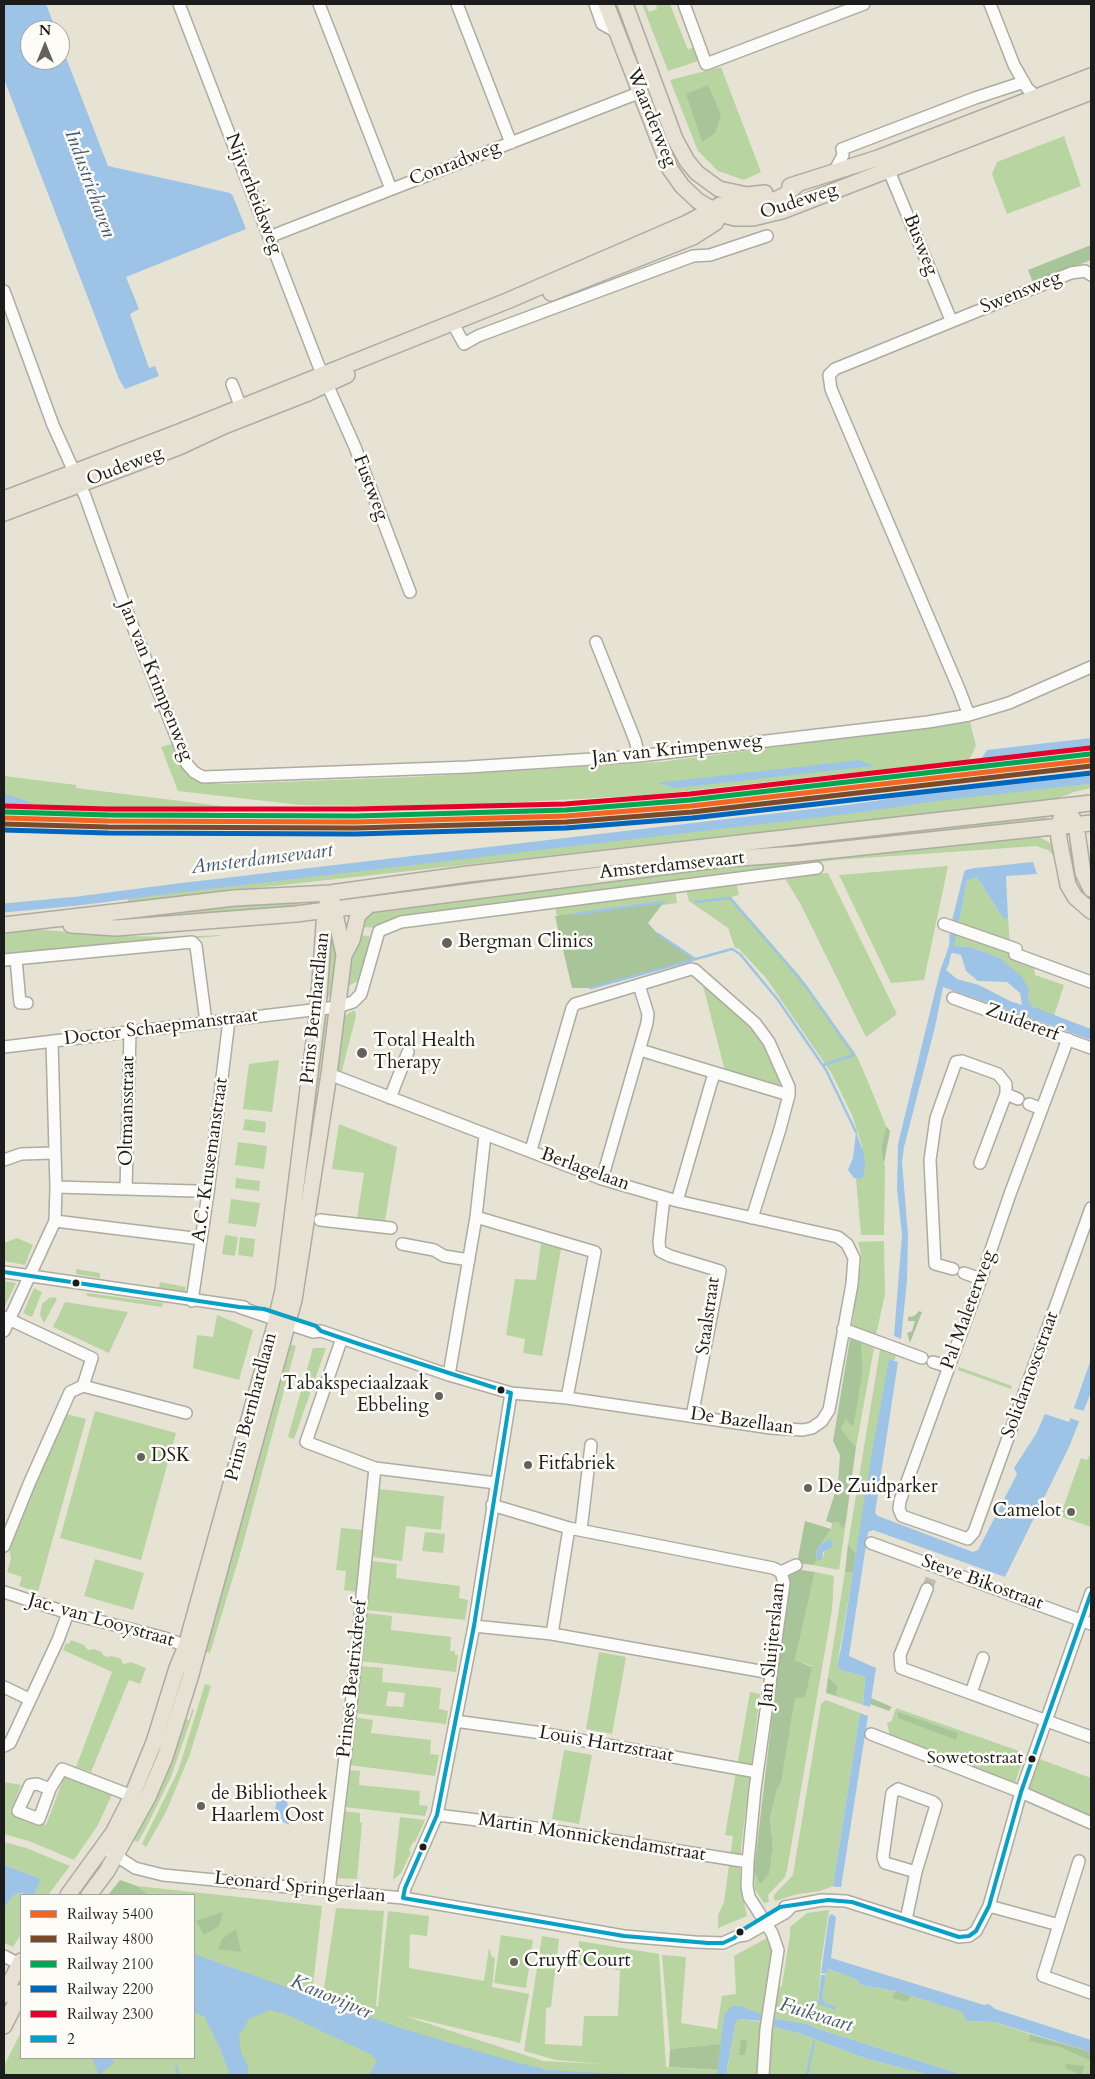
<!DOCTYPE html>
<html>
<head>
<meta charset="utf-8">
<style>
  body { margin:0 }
  #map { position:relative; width:1095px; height:2079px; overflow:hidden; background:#e6e3d4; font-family:Cardo,serif }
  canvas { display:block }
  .frame { position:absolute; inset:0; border:5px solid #1c1c1c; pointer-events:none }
  .legend { position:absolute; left:20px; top:1894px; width:175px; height:165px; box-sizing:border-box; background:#fdfcf7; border:1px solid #a3a29f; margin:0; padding:6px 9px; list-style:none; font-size:15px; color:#1c1c1c }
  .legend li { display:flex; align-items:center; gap:10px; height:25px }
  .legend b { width:25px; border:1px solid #a3a29f }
  .north { position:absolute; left:20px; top:20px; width:50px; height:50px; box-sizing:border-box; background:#fdfcf7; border:1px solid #a3a29f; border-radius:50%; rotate:0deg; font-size:14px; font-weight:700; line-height:20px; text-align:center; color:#1c1c1c }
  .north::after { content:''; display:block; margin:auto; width:18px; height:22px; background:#63625c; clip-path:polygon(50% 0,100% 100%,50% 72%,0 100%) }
</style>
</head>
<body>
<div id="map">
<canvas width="1095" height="2079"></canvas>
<div class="frame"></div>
<ul class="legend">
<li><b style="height:6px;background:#f26522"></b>Railway 5400</li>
<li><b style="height:6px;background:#7a4b2a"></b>Railway 4800</li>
<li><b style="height:6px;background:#00a651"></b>Railway 2100</li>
<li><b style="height:6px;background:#0065bd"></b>Railway 2200</li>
<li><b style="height:6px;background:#e4002b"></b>Railway 2300</li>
<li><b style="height:6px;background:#07a0c6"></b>2</li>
</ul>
<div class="north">N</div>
</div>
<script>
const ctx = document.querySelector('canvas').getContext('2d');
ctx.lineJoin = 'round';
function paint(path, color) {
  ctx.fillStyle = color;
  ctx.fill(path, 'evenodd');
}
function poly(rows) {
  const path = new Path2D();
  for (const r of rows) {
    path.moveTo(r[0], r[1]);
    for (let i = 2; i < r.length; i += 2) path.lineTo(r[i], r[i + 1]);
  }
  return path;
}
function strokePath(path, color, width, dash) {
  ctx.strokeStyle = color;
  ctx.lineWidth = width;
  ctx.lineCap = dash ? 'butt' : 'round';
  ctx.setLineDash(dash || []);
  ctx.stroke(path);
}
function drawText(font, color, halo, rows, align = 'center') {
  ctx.font = font + ' Cardo,serif';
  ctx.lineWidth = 5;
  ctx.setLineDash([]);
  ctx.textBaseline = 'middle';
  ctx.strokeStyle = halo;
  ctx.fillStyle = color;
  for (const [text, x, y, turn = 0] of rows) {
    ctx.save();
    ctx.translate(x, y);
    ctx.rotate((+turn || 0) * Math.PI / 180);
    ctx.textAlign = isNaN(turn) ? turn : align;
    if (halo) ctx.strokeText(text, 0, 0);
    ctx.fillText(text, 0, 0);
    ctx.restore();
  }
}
paint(poly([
  [642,4,646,4,649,12,657,9,656,4,670,4,688,50,695,46,700,57,698,61,668,71],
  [721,67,761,172,744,180,718,171,698,151,670,80],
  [1064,136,1081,186,1007,214,992,174,997,162],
  [970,722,976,746,969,760,650,795,431,807,300,805,178,791,161,747,172,744,183,769,193,779,208,783,225,784,414,777,660,762],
  [4,776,76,785,76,788,253,810,134,816,4,811],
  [1091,782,1091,788,1074,792,1054,800,128,902,127,893],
  [1038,816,1047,817,1048,822,469,886,649,861],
  [1039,837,1050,843,1053,848,1058,867,1056,867,1053,855,1048,850,1036,846,836,860,483,905,406,917,379,928,359,927,365,918,374,911,731,863,835,857],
  [948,866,924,980,891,983,839,875],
  [828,873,897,1014,866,1037,800,903,784,877],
  [977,877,1003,918,1008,918,1011,959,1034,968,1035,975,1064,985,1054,1016,1030,1006,1028,999,1029,991,1000,958,970,947,954,946,953,943,966,883,967,880],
  [736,883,739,895,731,897,799,975,857,1056,871,1089,886,1126,881,1149,885,1167,884,1235,861,1235,856,1179,859,1179,862,1146,852,1115,832,1074,766,978,739,949,735,948,728,928,689,901,686,890],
  [675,891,677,903,560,919,556,913,556,907],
  [298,900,298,910,179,914,179,909],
  [31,929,123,936,180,937,219,935,220,936,4,955,4,932],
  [357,935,369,936,370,939,358,981,348,986],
  [330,936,336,936,336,952,330,996,327,998,325,997],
  [702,982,757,1034,781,1078,779,1085,776,1086,725,1071],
  [353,1011,355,1011,356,1016,341,1074,337,1069,343,1021,347,1014],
  [325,1014,327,1017,318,1088,313,1088],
  [279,1060,272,1112,243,1109,249,1064],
  [245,1119,266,1122,265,1133,243,1130],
  [339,1124,397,1147,385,1221,357,1218,364,1173,332,1169],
  [238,1142,267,1146,264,1169,235,1165],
  [236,1178,260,1181,259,1191,235,1188],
  [231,1199,260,1203,256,1227,228,1223],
  [225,1235,238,1237,235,1256,222,1254],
  [240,1237,255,1239,253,1257,238,1255],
  [17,1238,33,1245,25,1265,4,1261,4,1243],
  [884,1241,885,1294,876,1335,852,1326,861,1263,861,1253,858,1242],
  [541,1243,561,1249,542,1356,523,1353,525,1339,506,1335,515,1279,536,1280],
  [76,1269,100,1273,100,1278,76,1274],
  [4,1281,16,1283,5,1306,4,1306],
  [160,1282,186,1287,185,1292,159,1288],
  [34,1288,42,1292,32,1317,23,1313],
  [87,1293,163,1303,162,1307,87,1296],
  [55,1297,57,1299,44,1323,40,1315,42,1304,49,1298],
  [65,1302,128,1312,109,1353,53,1327],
  [217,1315,253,1330,239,1380,193,1368,197,1335,213,1337],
  [861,1343,874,1348,856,1447,841,1429,863,1368],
  [289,1344,296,1346,241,1551,210,1653,203,1651],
  [313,1348,326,1348,294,1439,288,1437],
  [880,1350,896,1356,894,1361,890,1359,856,1554,848,1544],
  [959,1367,1012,1386,1011,1389,958,1370],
  [95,1411,176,1433,141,1560,60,1538],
  [66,1414,86,1419,38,1592,19,1586,22,1577,7,1572,11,1559,9,1547],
  [1091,1453,1091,1527,1060,1516,1081,1458,1087,1460],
  [379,1489,444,1496,441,1530,406,1526,402,1561,372,1557],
  [846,1521,839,1570,813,1565,817,1560,822,1560,828,1540,822,1543,831,1529,832,1523,838,1522,843,1528],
  [341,1528,364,1530,357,1592,344,1590,346,1571,336,1570],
  [425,1532,445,1534,443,1553,422,1551],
  [95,1559,144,1573,133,1610,84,1596],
  [372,1561,397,1564,396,1578,460,1586,459,1598,468,1600,465,1620,366,1610],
  [815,1572,834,1576,832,1610,787,1870,785,1877,768,1895,769,1902,764,1903,755,1890,754,1871,760,1883,769,1874,773,1849,770,1818,777,1789,781,1783,795,1697,812,1666,795,1660],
  [845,1572,853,1573,837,1665,841,1670,864,1676,865,1681,863,1705,836,1696,838,1686,828,1677],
  [366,1613,392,1616,391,1630,451,1637,450,1651,455,1651,455,1655,458,1655,456,1672,360,1661],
  [71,1640,84,1645,88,1650,94,1649,102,1652,103,1655,106,1657,112,1656,121,1659,123,1664,131,1662,146,1668,140,1684,129,1680,91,1772,76,1767,112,1672,63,1650,66,1643,69,1644],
  [599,1652,626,1657,612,1734,586,1729],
  [360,1666,383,1668,382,1682,441,1688,439,1709,448,1711,446,1724,354,1713],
  [388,1691,405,1693,403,1707,386,1706],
  [205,1684,211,1686,190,1754,166,1812,146,1847,142,1844,178,1771],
  [750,1692,760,1694,741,1848,740,1883,747,1916,718,1928,718,1915,724,1902,732,1843,733,1836,725,1835],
  [826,1700,860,1713,833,1886,820,1891,798,1894,775,1901,773,1896,793,1875,821,1704],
  [896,1708,1025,1753,1014,1786,890,1737,887,1722,891,1722],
  [192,1709,194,1710,171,1777,147,1826,138,1842,135,1841,132,1837,186,1719,189,1720],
  [353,1717,373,1720,371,1733,431,1740,430,1754,439,1755,435,1776,349,1765],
  [564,1750,592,1755,579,1824,552,1819],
  [1037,1758,1091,1778,1091,1818,1026,1790],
  [348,1770,360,1771,359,1785,420,1791,419,1805,428,1806,425,1816,344,1807],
  [66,1772,114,1790,98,1825,74,1860,29,1841,4,1834,4,1782,21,1785,10,1812,46,1825],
  [343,1811,360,1813,360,1822,362,1823,357,1879,335,1878],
  [400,1817,425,1820,415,1842,413,1842,409,1850,411,1852,401,1873,393,1880],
  [4,1842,26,1848,70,1866,48,1895,34,1895,41,1879,4,1865],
  [137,1886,322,1906,313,1985,324,1988,336,1908,384,1911,376,2006,378,2007,388,1911,429,1916,427,1936,410,1934,409,1968,484,1981,489,1948,492,1957,495,1958,492,1987,529,1994,520,2043,402,2015,543,2061,602,2064,556,2060,524,2051,542,1936,559,1939,551,2007,546,2008,545,2044,582,2046,584,2016,618,2016,620,1970,578,1965,579,1941,659,1954,666,2067,727,2071,736,2021,740,2019,761,2022,757,2069,761,2075,4,2075,4,2066,21,2032,21,2058,194,2058,194,1895,146,1895],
  [19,1893,24,1895,21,1895,21,1934,13,1947,4,1943,4,1908,13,1896],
  [829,1910,821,1963,818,2004,835,2006,825,2003,822,1999,827,1969,856,1979,861,1985,896,1991,891,1998,906,2002,912,1996,963,2012,967,2021,994,2022,1030,2034,1029,2040,1059,2047,1091,2061,1091,2075,963,2075,812,2027,808,2024,771,2018,775,1993,782,1985,790,1935,790,1927,807,1913],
  [501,1935,533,1940,526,1988,494,1983],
  [767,1938,775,1951,763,2015,724,2015,721,2044,670,2049,662,1955,686,1957,681,2023,717,2029,722,1996,736,1994,734,1956],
  [770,2026,799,2033,864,2058,929,2075,767,2075]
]), '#b8d4a1');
paint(poly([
  [708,85,721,115,715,133,702,142,686,94],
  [1091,245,1091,260,1033,283,1028,270],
  [664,902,648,923,658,934,695,959,591,988,572,988,555,916],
  [886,1126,890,1131,884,1163,881,1149],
  [919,1311,922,1312,910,1343,907,1333,912,1331,915,1321,908,1321,908,1317,914,1316],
  [850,1339,861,1343,863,1368,854,1423,852,1426,846,1419,841,1429,856,1447,846,1521,843,1529,838,1522,832,1523,826,1521,838,1483,840,1455,833,1441],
  [805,1521,831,1529,816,1552,817,1560,813,1565,797,1563],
  [848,1544,856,1554,853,1573,845,1572],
  [795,1569,815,1572,795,1660,812,1667,805,1697,795,1698,781,1783,777,1789,770,1818,773,1849,769,1874,760,1884,754,1871,788,1581,789,1575],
  [828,1677,838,1686,836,1696,826,1693],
  [871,1698,892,1707,889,1711,870,1704],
  [898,1712,958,1733,956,1740,898,1718],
  [120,1880,137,1886,147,1894,108,1895],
  [223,1912,219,1926,204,1935,196,1921],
  [236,1929,241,1952,218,1949,222,1939],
  [896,1991,912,1996,906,2002,891,1998],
  [1030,2034,1091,2052,1091,2061,1059,2047,1029,2041],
  [741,2040,747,2040,745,2055,739,2055],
  [721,2044,718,2070,669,2067,670,2049],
  [1066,2064,1085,2066,1081,2075,1066,2068]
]), '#a8c599');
paint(poly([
  [4,4,46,4,56,30,30,30,30,60,60,60,60,42,108,166,230,193,233,196,246,229,126,277,139,309,130,314,149,368,155,366,159,376,125,389,119,379,4,79],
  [1091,738,1091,750,978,764,987,750],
  [859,760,874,766,676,788,657,783],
  [4,794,30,802,38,807,30,810,4,807],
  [1033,862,1037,874,1006,876,1008,918,1003,918,977,877,967,880,954,946,970,947,1000,958,1023,978,1029,991,1028,999,1031,1006,1091,1029,1091,1040,943,987,935,1027,904,1147,902,1162,908,1235,907,1280,901,1339,894,1336,902,1235,897,1189,898,1144,940,971,949,946,950,929,963,876,965,870,975,868],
  [953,953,961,955,966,971,978,981,1007,982,1020,993,1022,1005,1010,1001,979,985,957,979,946,970,949,964,951,954],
  [856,1132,864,1154,865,1166,863,1178,859,1179,854,1178,848,1170,853,1158],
  [889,1359,898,1362,875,1513,878,1516,973,1552,978,1550,1017,1474,1014,1468,1036,1434,1045,1414,1069,1422,1091,1359,1091,1392,1069,1447,1005,1577,873,1530,868,1532,849,1656,876,1668,870,1707,863,1705,865,1681,864,1676,841,1670,837,1665,841,1648,869,1470],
  [828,1540,832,1541,833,1546,823,1552,822,1560,817,1560,816,1552,822,1543],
  [860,1713,868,1716,841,1887,836,1887,833,1886],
  [280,1796,287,1798,289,1825,274,1817,277,1798],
  [4,1865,41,1879,34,1895,19,1893,13,1896,4,1908],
  [832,1914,836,1917,831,1958,984,2005,989,2004,995,2009,1091,2040,1091,2052,994,2022,967,2021,962,2012,896,1991,861,1985,856,1979,828,1969,826,1974,821,1973,829,1916],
  [194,1954,400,2028,511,2061,547,2070,643,2075,369,2075,377,2061,372,2055,286,2014,270,2010,249,2019,239,2036,241,2053,248,2066,248,2075,230,2075,219,2046,204,2016,194,2012],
  [821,1975,826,1975,822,1999,825,2003,835,2006,836,2010,818,2004],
  [732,2006,740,2006,771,2018,808,2024,812,2027,963,2075,929,2075,864,2058,799,2033,770,2026,759,2021,740,2019,736,2021,726,2075,717,2075,724,2015],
  [92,2058,109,2058,115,2062,99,2075]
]), '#9dc4e6');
paint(poly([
  [1073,1408,1084,1411,1081,1422,1070,1418]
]), '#e6e3d4');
strokePath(poly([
  [695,902,730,898,805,985,854,1055,823,1065],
  [575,914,664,902],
  [658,934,695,959],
  [591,988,732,949,740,954,778,1000,826,1070,856,1132],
  [176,2066,179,2075],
  [807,2075,814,2042]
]), '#9dc4e6', 2.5);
strokePath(poly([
  [4,908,78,901,178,888,851,809,940,796,1091,779]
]), '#9dc4e6', 9);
strokePath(poly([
  [927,1589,932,1576]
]), '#bebbaf', 11, [11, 5.5]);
const minor = poly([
  [179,4,318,364,355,447,410,592],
  [319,4,391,189],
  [457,4,511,143],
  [595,4,602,24,617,32],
  [684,4,706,64,864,4],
  [990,4,1014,65,1027,88,1037,97],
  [889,171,951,320],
  [834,172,843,155,842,149,975,98,1024,82],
  [269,237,641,92],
  [4,291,53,425,85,496,122,599,187,764,194,772,203,777,468,767,639,756,928,722,969,715,1009,703,1091,667],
  [452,322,464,344,478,336,693,256,710,255,767,236],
  [232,384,243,413],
  [596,642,635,740,639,756],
  [969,715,959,689,831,389,829,375,835,369,1071,273,1085,271,1091,275],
  [944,924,1016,949,1015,954,1091,982],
  [16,959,20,1003,27,1003],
  [4,960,192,942,196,946,206,1022],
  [953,998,1091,1048],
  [1068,1039,1010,1194,981,1279,900,1501,899,1509,902,1516,968,1539,974,1532,1091,1208],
  [52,1041,56,1187,55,1221],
  [4,1047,337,1007,353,1002,361,994,379,931,401,922,817,868],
  [640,1050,789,1095],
  [329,1074,602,1179,677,1201,838,1237,847,1244,854,1258,852,1284,829,1410,822,1421,812,1428,803,1430,771,1428,567,1398,511,1393],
  [1006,1094,1018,1099],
  [390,1098,408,1052],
  [1029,1104,1042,1109],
  [531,1150,572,1008,575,1004,691,969,695,970,755,1023,769,1042,789,1087,789,1095,780,1129,752,1218],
  [4,1160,21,1154,55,1153],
  [602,1179,647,1023,648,1014,639,985],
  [56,1187,195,1191,208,1193],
  [126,1189,130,1032],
  [664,1197,659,1242,660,1251,670,1256,720,1271,692,1416],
  [677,1201,712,1080,715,1074],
  [476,1217,595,1252,567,1398],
  [320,1220,391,1228],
  [402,1244,434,1250,444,1256,469,1260],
  [953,1269,935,1264,930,1160,936,1118,956,1062,962,1061,998,1074,1006,1084,1006,1094,980,1163],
  [4,1272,244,1307],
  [964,1273,981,1279],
  [192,1301,208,1193,229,1020],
  [239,1307,313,1332,321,1331,449,1375,511,1393,474,1626,437,1815,405,1888,403,1898],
  [4,1317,92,1358,83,1386,70,1392,29,1484,4,1546],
  [843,1329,922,1358],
  [4,1331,55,1221,201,1239],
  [342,1338,306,1442,375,1468,496,1483],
  [933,1362,949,1367],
  [449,1375,476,1217,485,1135],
  [83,1386,186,1413],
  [492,1505,569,1528,773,1568,781,1572,784,1583,755,1789,748,1862,747,1886,749,1897,772,1933,778,1950,766,2029,763,2075],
  [581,1530,591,1445],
  [871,1543,1091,1624],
  [781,1572,796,1565],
  [927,1589,900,1655,901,1668,1091,1737],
  [4,1592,68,1613,165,1638,194,1649],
  [474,1626,552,1634,771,1673],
  [552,1634,569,1528],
  [4,1687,29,1699],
  [971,1693,983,1658],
  [455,1721,535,1732,757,1772],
  [871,1734,1021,1792,1091,1823],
  [4,1746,10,1743,58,1640,68,1613],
  [50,1789,37,1784,30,1785,18,1811,39,1819,50,1789,62,1769,132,1796],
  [898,1789,933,1802,936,1805,916,1872,885,1863,883,1857,892,1793,898,1789],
  [437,1815,510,1824,748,1862],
  [109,1851,135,1868,163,1875,403,1898,624,1936,695,1942,723,1943,738,1936,746,1935,785,1913,792,1906],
  [1079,1861,1043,1976,1091,1993],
  [329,1891,350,1715,375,1468],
  [989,1906,1059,1925],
  [785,1907,822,1900,846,1901,959,1937,969,1936,976,1931,989,1906,1021,1792,1091,1593],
  [906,1920,916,1872],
  [4,1956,21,1965]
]);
const major = poly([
  [606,4,670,169,682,186,698,201,720,214,735,218,753,218,782,211,1091,92],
  [625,4,675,139,687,161,697,173,719,189,747,195,765,193],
  [790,186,878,158,1091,76],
  [551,293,693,237,715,223,720,214],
  [4,499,179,432,507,301,687,223,720,205,752,205,769,203,785,195,799,183],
  [4,513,179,447,224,426,308,393,347,375],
  [1072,817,1076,825,1083,873,1091,889],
  [1061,818,1058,827,1059,839,1068,885,1075,897,1091,911],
  [332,900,344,955],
  [4,925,234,898,330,893,468,874,1091,803],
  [71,925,116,928,296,914,724,859,797,854,1091,823],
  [68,1895,113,1833,132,1796,154,1742,177,1668,186,1646,273,1333,283,1290,318,1009,325,911,328,901],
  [89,1895,107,1871,148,1797,165,1757,190,1678,294,1300,329,1074,344,955,352,940,358,915,369,905],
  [4,1995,21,1961],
  [4,2026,21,1992]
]);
strokePath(minor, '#adaba2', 14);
strokePath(major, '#adaba2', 18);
strokePath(minor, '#fbfbf9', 11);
strokePath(major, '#e7e1d4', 15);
strokePath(poly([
  [4,1272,239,1307,264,1309,316,1326,321,1331,359,1344,511,1393,474,1626,437,1815,405,1888,403,1898],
  [403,1898,624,1936,708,1943,723,1943,734,1938,744,1929,780,1907,828,1900,852,1902,959,1937,969,1936,976,1931,989,1906,1021,1792,1091,1593]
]), '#07a0c6', 4);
strokePath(poly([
  [4,818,108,821,356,822,566,816,691,806,1091,760]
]), '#f26522', 5);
strokePath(poly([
  [4,824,108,827,356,828,566,822,692,812,1091,766]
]), '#7a4b2a', 5);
strokePath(poly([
  [4,812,108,815,356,816,566,810,690,800,1090,754]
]), '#00a651', 5);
strokePath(poly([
  [4,830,108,833,356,834,566,828,692,818,1091,773]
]), '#0065bd', 5);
strokePath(poly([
  [4,806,108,809,356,809,565,804,690,794,1090,748]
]), '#e4002b', 5);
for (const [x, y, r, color] of [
  [447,943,6,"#63625c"],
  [362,1053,6,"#63625c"],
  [76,1283,4.5,"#1c1c1c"],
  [501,1390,4.5,"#1c1c1c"],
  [439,1396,5,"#63625c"],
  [141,1457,5,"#63625c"],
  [528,1465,5,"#63625c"],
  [808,1488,5,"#63625c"],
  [1071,1512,5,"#63625c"],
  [1032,1759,4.5,"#1c1c1c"],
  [201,1806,5,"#63625c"],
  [423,1847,4.5,"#1c1c1c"],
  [740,1932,4.5,"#1c1c1c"],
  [514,1962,5,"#63625c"]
]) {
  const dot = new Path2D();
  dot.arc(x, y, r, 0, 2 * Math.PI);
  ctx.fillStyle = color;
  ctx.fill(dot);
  strokePath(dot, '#fdfcf7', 2);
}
drawText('18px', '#1c1c1c', '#fdfcf7', [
  ["Sowetostraat",1023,1759]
], 'right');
drawText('19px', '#1c1c1c', '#fdfcf7', [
  ["Waarderweg",651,118,68],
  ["Conradweg",455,164,-21],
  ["Nijverheidsweg",253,194,69],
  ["Oudeweg",799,202,-18],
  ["Busweg",920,245,68],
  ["Swensweg",1021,293,-22],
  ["Oudeweg",125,467,-21],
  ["Fustweg",370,488,69],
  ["Jan van Krimpenweg",155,681,68],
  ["Jan van Krimpenweg",677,750,-6],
  ["Amsterdamsevaart",672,866,-6],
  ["Prins Bernhardlaan",316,1008,-84],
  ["Zuidererf",1022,1023,20],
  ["Doctor Schaepmanstraat",161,1028,-7],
  ["Oltmansstraat",128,1111,-89],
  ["A.C. Krusemanstraat",211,1160,-82],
  ["Berlagelaan",585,1170,20],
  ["Pal Maleterweg",969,1310,-70],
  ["Staalstraat",709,1316,-82],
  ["Solidarnoscstraat",1031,1375,-70],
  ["Prins Bernhardlaan",252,1407,-75],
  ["De Bazellaan",742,1422,8],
  ["Steve Bikostraat",982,1583,20],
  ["Jac. van Looystraat",101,1621,16],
  ["Jan Sluijterslaan",773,1645,-84],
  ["Prinses Beatrixdreef",353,1679,-84],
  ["Louis Hartzstraat",606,1745,10],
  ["Martin Monnickendamstraat",592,1838,9],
  ["Leonard Springerlaan",300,1888,6]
]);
drawText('19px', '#1c1c1c', '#fdfcf7', [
  ["Bergman Clinics",458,943],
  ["Total Health",373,1042],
  ["Therapy",373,1064],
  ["Tabakspeciaalzaak",429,1385,"right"],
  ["Ebbeling",429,1407,"right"],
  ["DSK",151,1457],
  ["Fitfabriek",538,1465],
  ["De Zuidparker",818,1488],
  ["Camelot",1061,1512,"right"],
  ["de Bibliotheek",211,1795],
  ["Haarlem Oost",211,1817],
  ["Cruyff Court",524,1962]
], 'left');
drawText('italic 20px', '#435a70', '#fdfcf7', [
  ["Industriehaven",89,184,70],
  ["Amsterdamsevaart",262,860,-7],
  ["Kanovijver",331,1998,23],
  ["Fuikvaart",816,2016,17]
]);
</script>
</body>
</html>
